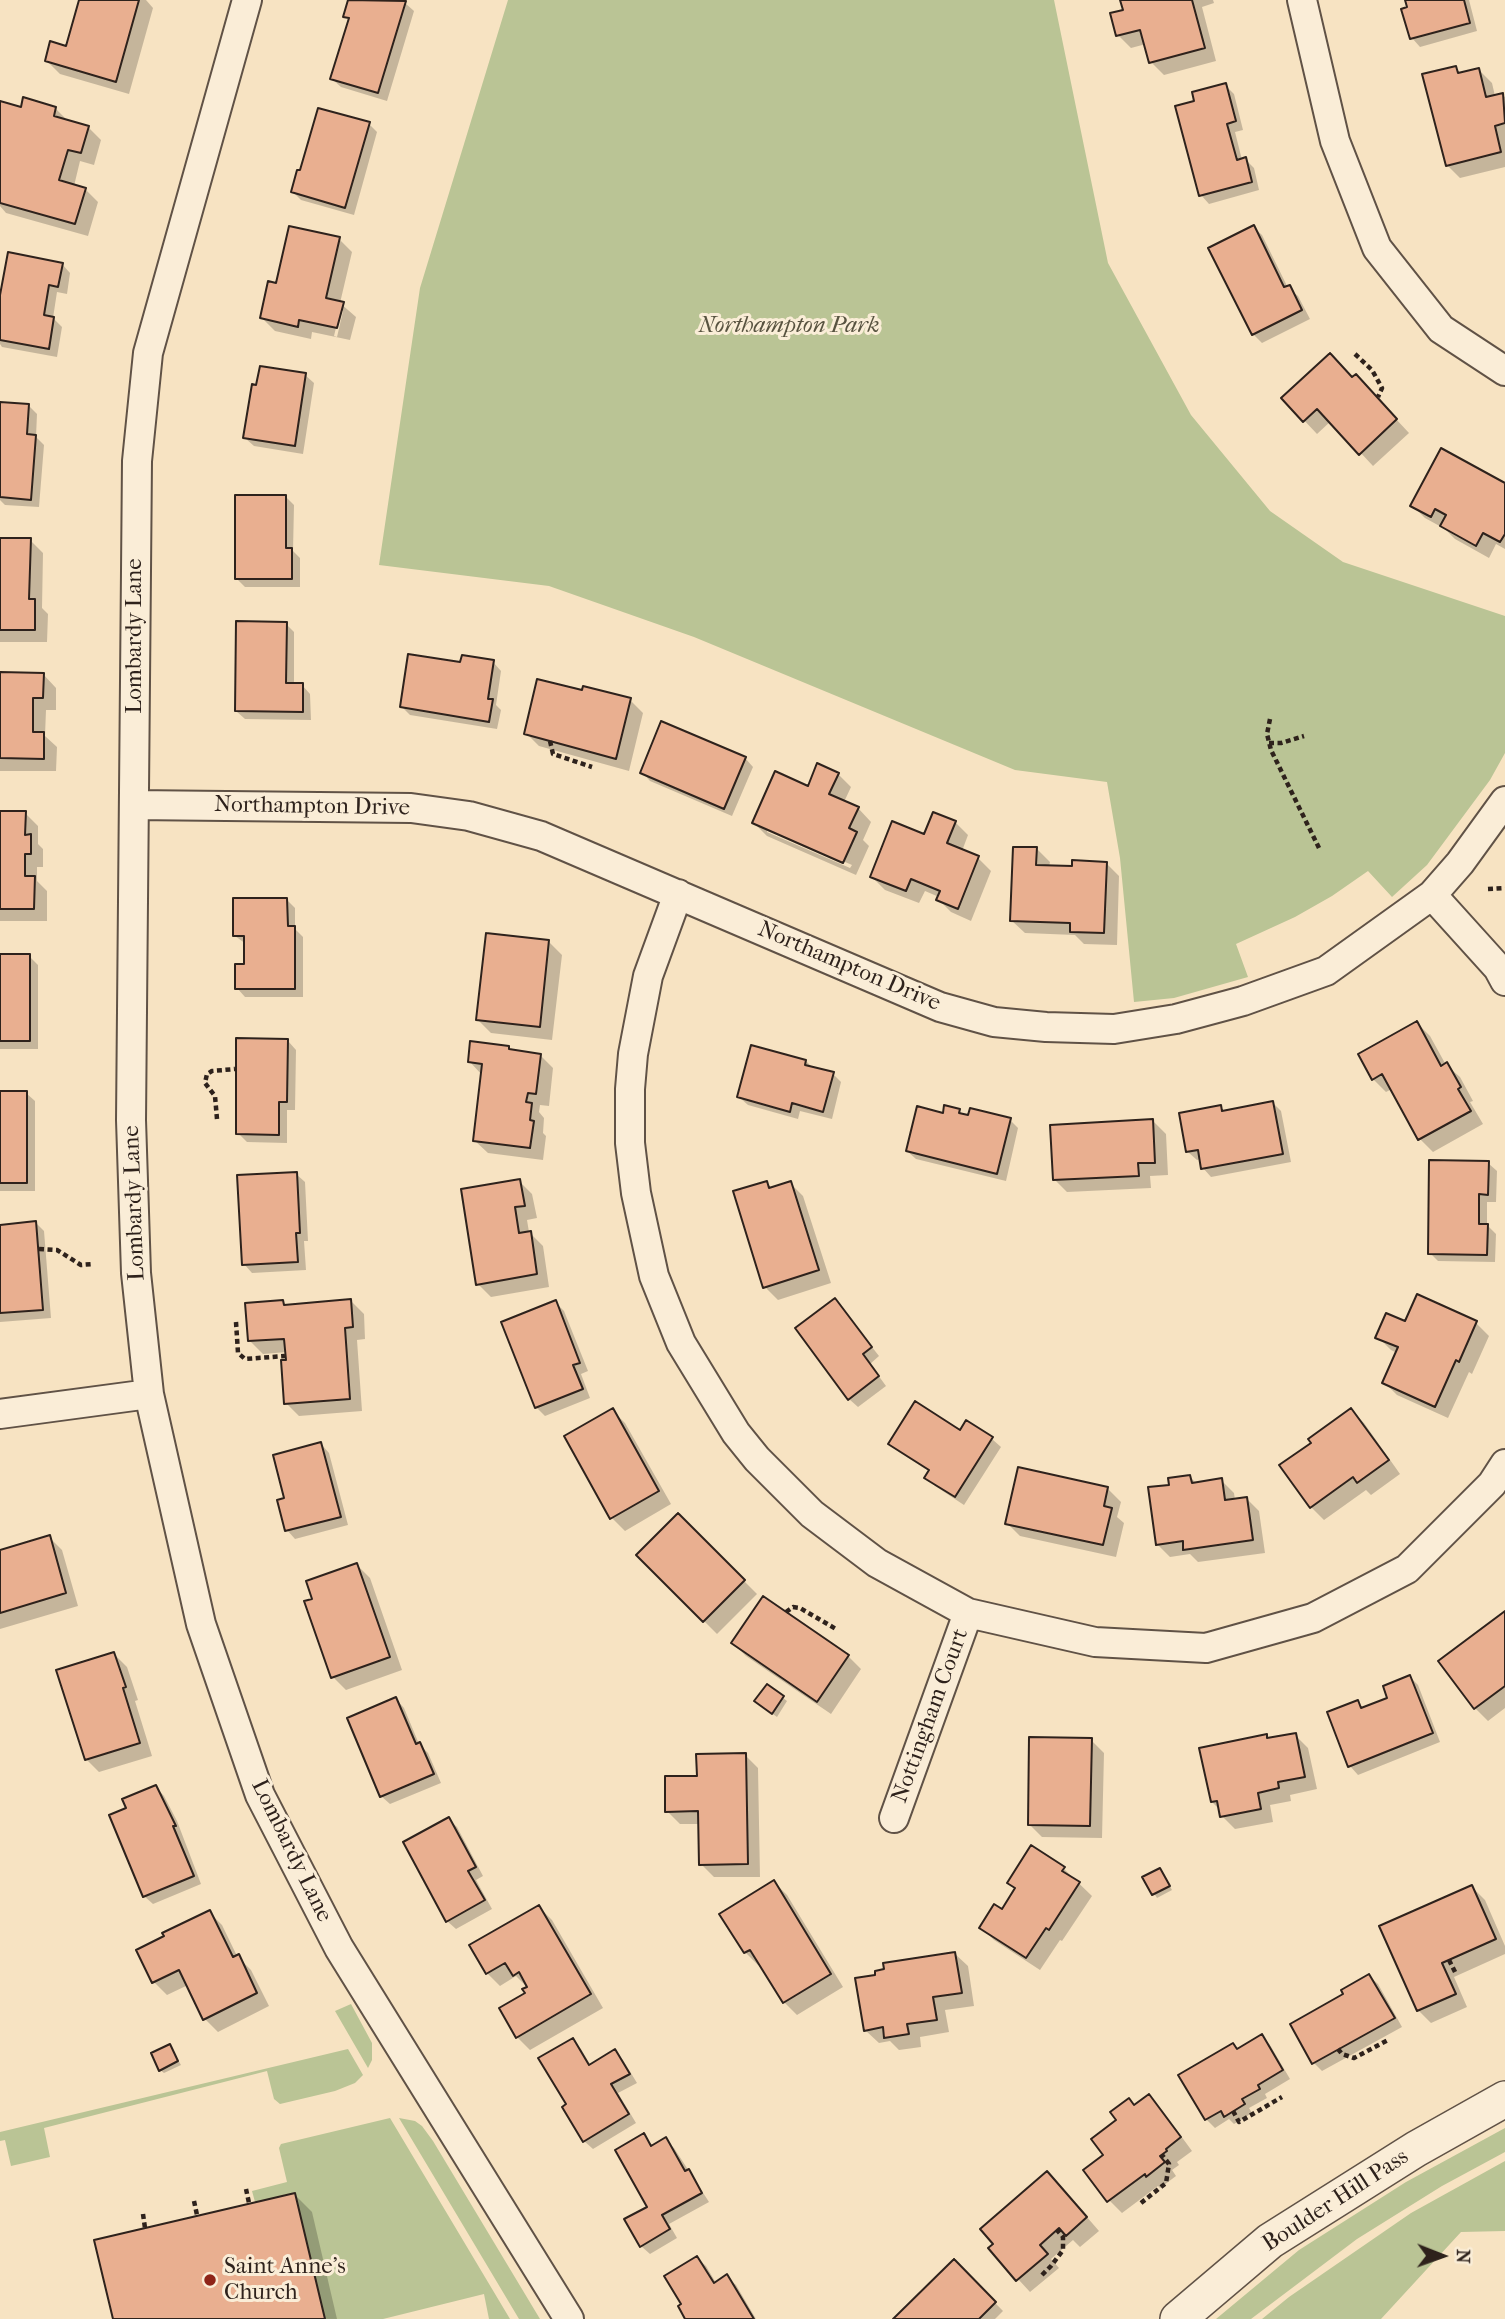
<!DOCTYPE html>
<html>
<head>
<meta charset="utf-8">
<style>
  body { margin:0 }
  #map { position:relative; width:1505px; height:2319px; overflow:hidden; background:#f7e3c2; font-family:"IM FELL French Canon",serif }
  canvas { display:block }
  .north { position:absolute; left:1407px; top:2221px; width:70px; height:70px; -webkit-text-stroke:5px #faedd7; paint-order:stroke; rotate:91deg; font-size:19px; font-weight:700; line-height:28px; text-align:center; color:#2e221c }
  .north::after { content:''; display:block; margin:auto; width:24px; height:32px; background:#2e221c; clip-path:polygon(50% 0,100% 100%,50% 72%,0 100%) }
</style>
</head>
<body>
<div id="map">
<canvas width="1505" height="2319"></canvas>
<div class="north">N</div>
</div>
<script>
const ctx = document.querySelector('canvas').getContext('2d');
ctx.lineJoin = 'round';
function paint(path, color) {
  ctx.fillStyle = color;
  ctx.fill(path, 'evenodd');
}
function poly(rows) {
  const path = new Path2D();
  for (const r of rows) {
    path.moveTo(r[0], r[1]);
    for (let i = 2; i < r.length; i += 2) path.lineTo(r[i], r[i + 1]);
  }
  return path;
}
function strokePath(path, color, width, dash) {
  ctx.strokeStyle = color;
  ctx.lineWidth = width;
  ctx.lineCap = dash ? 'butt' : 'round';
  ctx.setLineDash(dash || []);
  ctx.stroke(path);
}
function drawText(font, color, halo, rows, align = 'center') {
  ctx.font = font + ' "IM FELL French Canon",serif';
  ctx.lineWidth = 6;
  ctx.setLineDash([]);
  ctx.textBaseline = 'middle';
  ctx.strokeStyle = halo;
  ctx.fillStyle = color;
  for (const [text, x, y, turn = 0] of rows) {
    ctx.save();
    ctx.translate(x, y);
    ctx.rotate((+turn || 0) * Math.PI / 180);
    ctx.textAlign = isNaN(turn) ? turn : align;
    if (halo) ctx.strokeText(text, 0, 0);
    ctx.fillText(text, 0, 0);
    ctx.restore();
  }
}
paint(poly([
  [508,0,1054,0,1108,263,1191,415,1270,511,1343,562,1505,616,1505,753,1490,780,1427,865,1392,897,1368,871,1332,896,1295,917,1236,944,1248,977,1174,998,1134,1002,1120,858,1107,782,1015,770,694,637,549,586,379,565,420,288],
  [351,2004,372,2043,372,2060,368,2068,335,2011],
  [348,2049,363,2075,355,2083,335,2091,280,2104,274,2099,267,2071,44,2128,50,2157,11,2166,5,2140,0,2141,0,2132],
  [390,2118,510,2319,489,2319,484,2294,383,2319,325,2319,295,2193,255,2202,252,2191,287,2182,279,2148,281,2144],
  [399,2118,415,2121,422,2126,433,2141,540,2319,519,2319],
  [1505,2128,1505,2152,1442,2186,1357,2239,1251,2319,1216,2319,1299,2250,1406,2182],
  [1505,2161,1505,2231,1461,2232,1381,2319,1262,2319,1289,2297,1411,2213]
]), '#bac495');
paint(poly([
  [81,0,146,0,153,8,129,94,60,74,47,61,67,48],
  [350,0,397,0,405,3,414,11,387,101,341,87,332,79,350,21,345,16],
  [1122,0,1213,0,1214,3,1202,7,1216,61,1164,75,1151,62,1146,44,1131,48,1118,35,1125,11],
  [1407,0,1469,0,1477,31,1420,47,1412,38],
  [1455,68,1462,74,1479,70,1492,83,1495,96,1502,95,1505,97,1505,167,1460,178,1447,165],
  [1225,85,1234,94,1243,130,1235,132,1242,160,1245,159,1254,168,1259,190,1209,204,1201,195,1197,102],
  [0,107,55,108,69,122,88,127,101,140,94,165,80,161,74,186,85,189,98,202,88,236,6,213,0,206],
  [369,124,377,132,354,215,301,200,293,192],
  [1253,227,1262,235,1288,288,1298,296,1310,319,1262,343,1253,334],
  [339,239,352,252,340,303,356,317,350,340,312,332,311,339,275,331,262,318,277,285],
  [340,311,343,311,337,337,334,336],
  [62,264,70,273,67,294,57,292,53,318,62,327,57,357,2,347,0,344,0,304],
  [305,375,314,383,303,454,254,446,245,438],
  [1353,379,1368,389,1409,433,1373,466,1331,421,1317,434,1283,398],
  [0,404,29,406,37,414,36,437,44,445,39,507,5,505,0,500],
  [1505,485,1505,549,1496,544,1489,558,1455,539,1445,529,1425,518,1412,505],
  [285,496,294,505,293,551,300,558,300,587,245,587,236,578],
  [0,540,30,540,43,553,42,608,48,614,47,642,0,642],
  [286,624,294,632,294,685,302,685,310,694,311,720,245,719,236,711],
  [493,662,501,671,496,705,501,710,497,729,410,715,402,707,462,664],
  [0,674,43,674,56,688,56,710,46,710,45,736,57,747,56,771,0,771],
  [583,692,630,700,643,713,629,771,539,746,526,733],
  [745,758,753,767,732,816,650,781,642,772],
  [838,774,851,787,844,802,858,808,871,822,863,840,869,846,856,875,767,836,754,823,809,788],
  [767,828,852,865,850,868,767,832],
  [0,812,25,813,38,826,38,844,43,849,43,867,37,867,37,881,47,891,47,921,0,921],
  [955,822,968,835,962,851,978,858,991,871,971,921,951,912,938,899,939,897,925,891,919,903,885,890,872,877,925,836],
  [1037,849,1050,862,1049,867,1074,868,1106,863,1119,876,1117,945,1084,944,1075,935,1025,933,1011,920],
  [287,900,295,908,295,929,303,937,303,997,245,997,237,988,246,966,246,944,235,936],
  [549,942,562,955,552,1040,491,1033,478,1020],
  [0,956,29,956,38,965,38,1049,0,1049],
  [1417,1023,1430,1036,1446,1065,1460,1077,1473,1101,1470,1102,1483,1124,1433,1152,1420,1139,1392,1089,1386,1092,1373,1079],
  [288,1041,296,1050,295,1110,287,1110,287,1143,247,1142,238,1133],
  [508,1047,512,1052,540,1055,553,1068,549,1106,540,1105,539,1112,544,1118,543,1133,546,1136,543,1160,488,1153,474,1140,482,1075,470,1062],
  [806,1061,813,1068,833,1074,841,1082,832,1119,800,1111,798,1119,748,1105,739,1097],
  [0,1093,26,1093,35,1101,35,1191,0,1191],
  [1273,1103,1281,1111,1291,1162,1211,1177,1203,1168,1201,1159,1197,1160,1188,1152,1220,1107,1225,1112],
  [959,1111,964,1116,1010,1120,1018,1128,1006,1181,916,1159,907,1151,944,1115],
  [1153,1121,1166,1134,1168,1175,1150,1176,1151,1188,1067,1192,1054,1179],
  [1488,1163,1497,1171,1496,1202,1487,1202,1487,1225,1496,1234,1495,1262,1438,1261,1430,1253],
  [296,1174,305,1182,308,1241,304,1241,306,1270,252,1273,244,1264],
  [519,1181,532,1194,537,1218,527,1220,529,1232,543,1246,549,1287,491,1297,478,1284],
  [767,1183,772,1188,790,1183,803,1196,831,1283,778,1300,765,1287],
  [36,1223,44,1231,51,1318,0,1322,0,1226],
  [835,1300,879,1356,870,1364,886,1386,858,1407,849,1399],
  [351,1301,364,1314,365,1339,357,1340,362,1411,299,1416,286,1403,287,1352,263,1354,250,1341,283,1302,287,1307],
  [556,1303,564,1311,588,1371,581,1374,590,1398,545,1416,536,1407],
  [1476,1323,1489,1336,1472,1374,1469,1372,1448,1418,1397,1395,1384,1382,1397,1353,1391,1350,1378,1337,1406,1324],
  [612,1410,625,1423,671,1504,625,1531,612,1518],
  [1351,1410,1364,1423,1400,1474,1371,1495,1366,1490,1324,1520,1311,1507,1313,1443],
  [967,1422,992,1439,1001,1447,964,1505,935,1486,927,1478,930,1472,899,1452,890,1444,960,1433],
  [321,1444,329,1453,348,1525,295,1539,287,1530,287,1499],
  [1189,1476,1197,1484,1221,1480,1234,1493,1235,1500,1246,1498,1259,1511,1265,1553,1198,1562,1190,1554,1170,1557,1157,1544],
  [1108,1489,1121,1502,1117,1517,1124,1523,1116,1557,1020,1536,1007,1523],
  [678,1515,757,1594,717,1634,638,1555],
  [49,1537,62,1550,78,1606,0,1629,0,1552],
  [357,1565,370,1578,402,1670,346,1690,333,1677,315,1600],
  [1505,1614,1505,1708,1488,1721,1475,1708],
  [733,1643,848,1656,861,1669,831,1714,746,1656],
  [114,1654,127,1667,138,1700,135,1701,152,1756,99,1772,86,1759],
  [1410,1677,1418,1685,1440,1742,1358,1775,1350,1766,1357,1702,1364,1708,1389,1699],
  [767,1686,787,1701,777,1717,760,1705],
  [396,1699,404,1708,419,1744,428,1753,441,1783,390,1804,381,1796],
  [1295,1735,1308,1748,1317,1789,1290,1795,1291,1801,1270,1805,1273,1822,1235,1829,1222,1816,1220,1810,1212,1802,1266,1736,1269,1740],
  [1091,1740,1104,1753,1102,1838,1042,1837,1029,1824],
  [745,1755,758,1768,760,1877,714,1877,701,1864,700,1824,680,1824,667,1811,698,1778],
  [156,1787,164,1796,177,1821,201,1884,153,1904,144,1896],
  [448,1819,457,1827,483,1876,476,1880,492,1909,456,1929,447,1921],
  [1064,1869,1092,1896,1062,1941,1060,1940,1040,1970,994,1940,981,1927,1003,1911,1016,1890,1009,1882],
  [1163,1874,1172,1890,1157,1898,1145,1878],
  [774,1882,787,1895,843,1987,797,2015,784,2002,761,1964,758,1965,745,1952,722,1914],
  [1472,1887,1485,1900,1505,1946,1505,1954,1454,1977,1467,2007,1431,2023,1418,2010],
  [539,1907,552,1920,603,2008,530,2050,517,2037,528,1988,516,1976,500,1986,487,1973],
  [209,1912,222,1925,237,1956,251,1970,269,2006,218,2032,205,2019,188,1985,167,1995,154,1982,139,1951],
  [954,1953,968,1966,974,2006,945,2010,949,2032,920,2037,921,2047,899,2050,890,2041,879,2043,865,2030,877,1976],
  [1369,1976,1378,1984,1402,2027,1322,2071,1314,2063,1345,1995],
  [1262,2036,1270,2045,1290,2079,1265,2094,1267,2098,1249,2108,1252,2113,1234,2124,1229,2119,1215,2128,1206,2119,1238,2050],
  [572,2040,581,2049,591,2066,615,2052,623,2060,637,2083,618,2093,636,2123,593,2149,584,2141,569,2105],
  [170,2046,181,2065,164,2073,160,2070],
  [1149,2097,1162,2110,1192,2151,1177,2162,1179,2165,1172,2170,1176,2176,1160,2188,1158,2186,1122,2213,1109,2200,1106,2156,1135,2107],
  [643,2135,653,2146,665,2139,674,2148,709,2202,669,2224,677,2238,650,2254,641,2246,649,2208],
  [1060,2186,1099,2231,1080,2247,1073,2240,1051,2259,1059,2268,1030,2292,1018,2279],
  [295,2195,312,2212,337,2319,115,2319],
  [697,2258,706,2266,716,2283,727,2277,736,2285,756,2319,687,2319],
  [954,2261,1003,2311,995,2319,895,2319]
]), '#0003');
const building = poly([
  [79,0,139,0,116,82,45,61,50,41,66,46,79,0],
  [348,0,406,1,378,93,330,79,349,18,343,17,348,0],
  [1120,0,1192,0,1205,48,1149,63,1140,30,1116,36,1110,13,1123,10,1120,0],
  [1405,0,1464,0,1470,23,1410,39,1401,9,1407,7,1405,0],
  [1456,66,1458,73,1479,68,1486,97,1503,93,1505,123,1495,126,1501,152,1446,166,1422,74,1456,66],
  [1226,83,1236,121,1227,124,1237,160,1246,157,1252,182,1199,196,1175,106,1194,101,1192,92,1226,83],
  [23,97,56,107,54,116,89,126,81,153,68,150,59,180,86,188,75,224,0,203,0,101,21,107,23,97],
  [318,108,370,122,345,208,291,192,297,170,300,170,318,108],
  [1254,225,1284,287,1290,285,1302,310,1252,335,1208,248,1254,225],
  [289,226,340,237,326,298,344,302,337,328,299,320,298,327,260,318,268,281,276,283,289,226],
  [8,252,63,263,58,287,49,285,44,315,54,317,49,349,0,340,0,295,8,252],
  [1330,353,1352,377,1356,374,1397,419,1359,455,1317,409,1303,422,1281,398,1330,353],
  [260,366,306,373,295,446,243,438,252,384,256,385,260,366],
  [0,402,29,404,27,434,36,435,31,500,0,497,0,402],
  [1441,448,1505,483,1505,534,1500,542,1483,533,1476,546,1440,526,1446,515,1435,509,1431,517,1410,506,1441,448],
  [235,495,286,495,286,548,292,548,292,579,235,579,235,495],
  [0,538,31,538,29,599,35,599,35,630,0,630,0,538],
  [236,621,287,622,286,683,303,683,303,712,235,711,236,621],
  [408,654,460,662,462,655,494,660,488,699,493,699,489,722,400,707,408,654],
  [0,672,44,673,43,698,33,698,33,732,44,732,44,759,0,758,0,672],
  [537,679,582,690,583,686,631,698,616,759,524,734,537,679],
  [661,721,746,757,724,809,640,773,661,721],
  [817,763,839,773,829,794,859,807,849,828,857,832,843,863,752,823,775,771,808,786,817,763],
  [0,811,26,811,25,835,31,834,31,854,25,854,25,876,35,876,34,909,0,909,0,811],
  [933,812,956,821,947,843,979,856,958,909,936,900,940,891,911,879,906,891,870,877,892,821,924,834,933,812],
  [1013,847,1037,847,1036,865,1072,866,1072,860,1107,862,1104,933,1070,932,1070,923,1010,921,1013,847],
  [233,898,287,898,288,926,295,926,295,989,235,989,235,964,244,964,244,936,233,936,233,898],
  [486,933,549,940,540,1027,476,1020,486,933],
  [0,954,30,954,30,1041,0,1041,0,954],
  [1417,1021,1441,1066,1447,1062,1461,1087,1458,1089,1471,1111,1418,1140,1382,1074,1372,1080,1358,1054,1417,1021],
  [236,1038,288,1039,287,1102,279,1102,279,1135,236,1134,236,1038],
  [470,1041,509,1046,509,1049,541,1054,536,1094,528,1093,526,1102,532,1103,530,1120,534,1121,530,1148,473,1141,482,1064,468,1062,470,1041],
  [751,1045,806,1060,805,1065,834,1072,823,1112,792,1103,790,1112,737,1097,751,1045],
  [0,1091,27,1091,27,1183,0,1183,0,1091],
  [1273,1101,1283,1154,1201,1169,1198,1150,1186,1152,1179,1113,1221,1105,1222,1111,1273,1101],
  [944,1105,960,1109,959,1113,968,1115,970,1108,1011,1118,997,1174,906,1151,917,1106,943,1113,944,1105],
  [1153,1119,1155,1163,1138,1163,1139,1176,1053,1180,1050,1125,1153,1119],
  [1429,1160,1489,1161,1488,1195,1479,1194,1479,1224,1488,1224,1487,1255,1428,1254,1429,1160],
  [297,1172,300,1233,296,1233,298,1262,242,1265,237,1175,297,1172],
  [520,1179,525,1206,515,1207,519,1233,531,1231,537,1274,476,1285,461,1189,520,1179],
  [767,1181,769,1188,791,1181,819,1270,763,1288,733,1191,767,1181],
  [36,1221,43,1310,0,1313,0,1225,36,1221],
  [1417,1294,1477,1321,1459,1362,1456,1360,1435,1407,1382,1383,1398,1347,1375,1338,1386,1313,1405,1321,1417,1294],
  [835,1298,872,1347,863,1354,879,1376,848,1400,795,1328,835,1298],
  [351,1299,353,1327,345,1328,350,1399,284,1404,281,1360,286,1360,284,1339,248,1341,245,1303,283,1300,284,1305,351,1299],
  [556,1300,580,1363,573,1365,583,1389,535,1408,501,1322,556,1300],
  [915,1401,960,1430,966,1420,993,1437,955,1497,924,1478,929,1470,888,1444,915,1401],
  [613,1408,659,1491,610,1519,564,1436,613,1408],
  [1351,1408,1389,1460,1357,1483,1353,1477,1310,1508,1279,1465,1311,1443,1308,1439,1351,1408],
  [321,1442,341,1517,285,1531,277,1500,284,1498,273,1455,321,1442],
  [1018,1467,1108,1487,1104,1506,1112,1508,1103,1545,1005,1524,1018,1467],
  [1190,1475,1192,1483,1222,1478,1225,1500,1247,1497,1253,1540,1183,1550,1183,1541,1156,1545,1148,1487,1169,1485,1168,1478,1190,1475],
  [678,1513,745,1580,703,1622,636,1555,678,1513],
  [50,1535,66,1593,0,1613,0,1550,50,1535],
  [357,1563,390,1657,331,1678,304,1601,312,1599,306,1581,357,1563],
  [763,1596,849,1655,817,1702,731,1643,763,1596],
  [1505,1611,1505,1686,1474,1709,1438,1661,1505,1611],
  [114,1652,126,1687,123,1688,140,1743,85,1760,56,1670,114,1652],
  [1410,1675,1433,1733,1348,1767,1327,1712,1358,1700,1361,1708,1387,1698,1383,1686,1410,1675],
  [767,1684,784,1696,772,1714,754,1701,767,1684],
  [396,1697,416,1744,420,1742,434,1774,380,1797,347,1718,396,1697],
  [1296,1733,1305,1777,1278,1782,1279,1788,1258,1793,1261,1809,1220,1817,1217,1801,1211,1802,1199,1748,1267,1734,1267,1738,1296,1733],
  [1029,1737,1092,1738,1090,1826,1028,1825,1029,1737],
  [746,1753,748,1864,699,1865,698,1811,665,1812,665,1776,697,1776,696,1754,746,1753],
  [156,1785,176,1826,173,1826,194,1876,143,1897,109,1815,126,1808,122,1799,156,1785],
  [449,1817,476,1867,468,1871,485,1900,446,1922,403,1842,449,1817],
  [1031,1845,1065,1867,1062,1871,1080,1882,1049,1930,1046,1928,1026,1958,979,1928,994,1904,1002,1909,1015,1888,1007,1883,1031,1845],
  [1160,1868,1170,1886,1152,1895,1142,1877,1160,1868],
  [774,1880,831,1974,783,2003,750,1950,744,1953,719,1914,774,1880],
  [1472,1885,1496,1939,1442,1963,1456,1994,1417,2011,1379,1926,1472,1885],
  [539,1905,591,1994,516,2038,499,2008,525,1993,522,1989,527,1987,519,1972,513,1976,505,1963,486,1974,469,1945,539,1905],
  [210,1910,233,1957,239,1954,257,1993,203,2020,179,1970,152,1983,136,1950,164,1936,162,1933,210,1910],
  [955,1952,962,1993,933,1997,937,2020,907,2024,909,2034,884,2038,883,2027,864,2031,855,1978,875,1975,875,1971,884,1969,883,1963,955,1952],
  [1369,1974,1395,2018,1312,2064,1290,2024,1343,1994,1341,1990,1369,1974],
  [1262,2034,1283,2070,1258,2085,1260,2089,1242,2099,1245,2104,1224,2117,1221,2111,1205,2120,1178,2075,1233,2043,1237,2049,1262,2034],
  [573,2038,589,2065,615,2049,630,2074,611,2084,629,2114,583,2142,562,2107,566,2104,538,2058,573,2038],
  [170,2044,178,2061,159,2071,151,2053,170,2044],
  [1149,2094,1181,2137,1166,2149,1167,2151,1160,2156,1165,2162,1146,2177,1145,2174,1107,2202,1083,2170,1103,2155,1091,2139,1116,2120,1110,2112,1129,2098,1134,2105,1149,2094],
  [644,2133,651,2146,666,2137,685,2171,689,2169,702,2193,662,2215,670,2229,640,2247,624,2219,647,2207,615,2150,644,2133],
  [1047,2171,1087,2217,1066,2236,1059,2228,1040,2245,1048,2254,1016,2281,988,2248,993,2244,980,2229,1047,2171],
  [295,2193,325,2319,113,2319,94,2240,295,2193],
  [697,2256,714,2283,727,2274,754,2319,685,2319,678,2306,681,2304,664,2276,697,2256],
  [954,2259,996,2302,979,2319,893,2319,954,2259]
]);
paint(building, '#e9af90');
strokePath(building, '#2e221c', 2);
const minor = poly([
  [247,0,148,353,137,461,131,1120,136,1273,149,1394,201,1624,260,1795,339,1948,569,2319],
  [1302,0,1335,141,1377,248,1441,329,1505,371],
  [134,805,411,808,469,816,541,836,940,1007,994,1022,1046,1027,1114,1029,1176,1019,1243,1001,1326,971,1432,895,1460,863,1505,801],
  [678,894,648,976,633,1054,630,1089,630,1143,636,1193,654,1276,681,1343,736,1433,757,1459,812,1514,877,1563,968,1613,1095,1642,1206,1648,1313,1618,1407,1569,1492,1484,1505,1464],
  [1432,895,1498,968,1505,981],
  [0,1414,149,1394],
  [894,1818,968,1613]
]);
const tertiary = poly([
  [1178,2319,1270,2241,1416,2149,1505,2099]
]);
strokePath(minor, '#605246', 32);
strokePath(tertiary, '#605246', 38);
strokePath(poly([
  [1355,354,1372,370,1382,388,1378,397],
  [1270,719,1267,734,1271,750,1319,848],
  [550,741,553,754,592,767],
  [1269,743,1281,743,1304,736],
  [1488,889,1505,888],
  [217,1119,215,1096,205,1083,207,1074,212,1071,235,1069],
  [39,1249,57,1250,81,1265,93,1264],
  [236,1322,238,1353,245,1359,285,1356],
  [786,1612,793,1607,800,1608,836,1629],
  [1449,1960,1456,1974],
  [1338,2049,1342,2054,1354,2058,1388,2040],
  [1233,2111,1239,2122,1282,2097],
  [246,2189,249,2203],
  [194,2201,197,2215],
  [1141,2203,1166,2183,1169,2164,1162,2155],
  [143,2214,145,2228],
  [1042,2275,1051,2266,1063,2250,1063,2237,1057,2230]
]), '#2e221c', 4.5, [5, 3.5]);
strokePath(minor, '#faedd7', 28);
strokePath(tertiary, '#faedd7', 35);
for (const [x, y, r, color] of [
  [210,2280,7,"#8f2418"]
]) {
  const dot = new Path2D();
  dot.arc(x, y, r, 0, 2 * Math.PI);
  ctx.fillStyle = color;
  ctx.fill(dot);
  strokePath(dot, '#faedd7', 2.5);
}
drawText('italic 23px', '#585340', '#faedd7', [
  ["Northampton Park",789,326]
]);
drawText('23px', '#2e221c', '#faedd7', [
  ["Lombardy Lane",135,636,-90],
  ["Northampton Drive",312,807,1],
  ["Northampton Drive",849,967,23],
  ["Lombardy Lane",135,1203,-92],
  ["Nottingham Court",931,1716,-70],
  ["Lombardy Lane",291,1851,64],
  ["Boulder Hill Pass",1336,2201,-33]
]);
drawText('23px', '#2e221c', '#faedd7', [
  ["Saint Anne's",224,2267],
  ["Church",224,2293]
], 'left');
</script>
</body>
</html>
